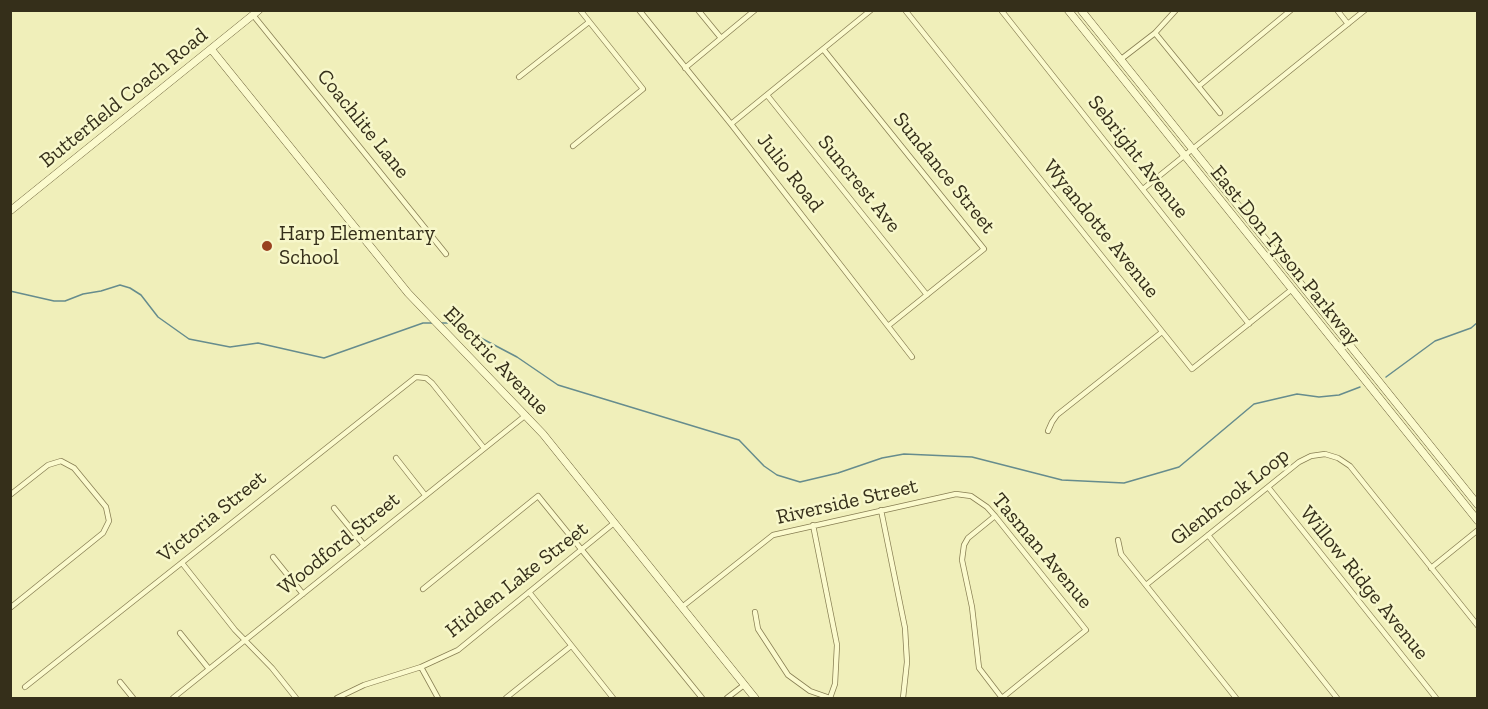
<!DOCTYPE html>
<html>
<head>
<meta charset="utf-8">
<style>
  body { margin:0 }
  #map { position:relative; width:1488px; height:709px; overflow:hidden; background:#f0efba; font-family:"Zilla Slab",serif }
  canvas { display:block }
  .frame { position:absolute; inset:0; border:12px solid #352f1a; pointer-events:none }
</style>
</head>
<body>
<div id="map">
<canvas width="1488" height="709"></canvas>
<div class="frame"></div>
</div>
<script>
const ctx = document.querySelector('canvas').getContext('2d');
ctx.lineJoin = 'round';
function poly(rows) {
  const path = new Path2D();
  for (const r of rows) {
    path.moveTo(r[0], r[1]);
    for (let i = 2; i < r.length; i += 2) path.lineTo(r[i], r[i + 1]);
  }
  return path;
}
function strokePath(path, color, width, dash) {
  ctx.strokeStyle = color;
  ctx.lineWidth = width;
  ctx.lineCap = dash ? 'butt' : 'round';
  ctx.setLineDash(dash || []);
  ctx.stroke(path);
}
function drawText(font, color, halo, rows, align = 'center') {
  ctx.font = font + ' "Zilla Slab",serif';
  ctx.lineWidth = 5;
  ctx.setLineDash([]);
  ctx.textBaseline = 'middle';
  ctx.strokeStyle = halo;
  ctx.fillStyle = color;
  for (const [text, x, y, turn = 0] of rows) {
    ctx.save();
    ctx.translate(x, y);
    ctx.rotate((+turn || 0) * Math.PI / 180);
    ctx.textAlign = isNaN(turn) ? turn : align;
    if (halo) ctx.strokeText(text, 0, 0);
    ctx.fillText(text, 0, 0);
    ctx.restore();
  }
}
strokePath(poly([
  [10,291,54,301,65,301,83,294,101,291,120,285,130,288,141,295,158,317,189,339,230,347,258,343,324,358,423,323,433,323],
  [441,323,449,323,460,327,517,357,558,385,739,440,764,466,777,475,800,482,838,473,882,458,904,454,972,457,1062,480,1124,483,1179,467,1254,404,1297,394,1319,397,1339,395,1360,387],
  [1386,377,1435,341,1471,328,1478,322]
]), '#668c8d', 1.5);
const street = poly([
  [639,10,731,124,912,357],
  [698,10,721,38],
  [905,10,1192,369,1291,290],
  [1001,10,1249,324],
  [1337,10,1348,24],
  [253,15,446,254],
  [1155,33,1220,113],
  [823,49,984,249,888,326],
  [1120,60,1155,33,1176,10],
  [685,68,755,10],
  [519,77,589,22],
  [1199,86,1291,10],
  [767,95,927,295],
  [731,124,871,10],
  [573,146,643,89,580,10],
  [1143,189,1365,10],
  [1048,431,1052,422,1057,415,1162,332],
  [396,458,425,495],
  [1268,487,1436,698],
  [10,495,48,465,61,461,74,468,106,507,109,521,103,533,10,608],
  [334,508,364,545],
  [881,510,905,628,907,662,903,698],
  [813,525,837,645,835,684,830,698],
  [1208,535,1337,698],
  [1118,540,1121,554,1236,698],
  [273,557,303,594],
  [182,563,235,630,272,668,296,698],
  [1431,568,1478,530],
  [1146,585,1299,462,1311,456,1325,454,1338,458,1350,466,1478,626],
  [423,589,538,496,702,698],
  [529,592,613,698],
  [682,607,773,535,956,494,971,496,987,507,995,516,1086,630,1002,698,979,668,972,607,962,560,964,545,968,538,995,516],
  [755,612,758,629,788,675,810,691,830,698],
  [180,633,209,669],
  [421,667,438,698],
  [120,682,133,698],
  [25,687,416,377,426,378,432,383,484,448],
  [173,698,526,415],
  [337,698,364,685,421,667,458,650,614,523],
  [506,698,571,646],
  [727,698,744,685]
]);
const secondary = poly([
  [1068,10,1478,521],
  [1081,10,1478,505],
  [211,49,408,293,543,434,755,698],
  [10,211,259,10]
]);
strokePath(street, '#877e53', 6);
strokePath(secondary, '#695e37', 8);
strokePath(street, '#fbfacd', 4.5);
strokePath(secondary, '#fbfacd', 7);
for (const [x, y, r, color] of [
  [267,246,6,"#994220"]
]) {
  const dot = new Path2D();
  dot.arc(x, y, r, 0, 2 * Math.PI);
  ctx.fillStyle = color;
  ctx.fill(dot);
  strokePath(dot, '#f7f7ca', 2);
}
drawText('21px', '#352f1a', '#f7f7ca', [
  ["Butterfield Coach Road",124,98,-39],
  ["Coachlite Lane",363,124,51],
  ["Sebright Avenue",1138,157,52],
  ["Julio Road",790,173,52],
  ["Sundance Street",944,173,51],
  ["Suncrest Ave",859,184,51],
  ["Wyandotte Avenue",1101,229,51],
  ["East Don Tyson Parkway",1285,256,51],
  ["Electric Avenue",496,361,46],
  ["Glenbrook Loop",1230,497,-38],
  ["Riverside Street",847,502,-13],
  ["Victoria Street",212,517,-39],
  ["Woodford Street",339,544,-39],
  ["Tasman Avenue",1042,551,50],
  ["Hidden Lake Street",517,580,-38],
  ["Willow Ridge Avenue",1364,583,51]
]);
drawText('21px', '#352f1a', '#f7f7ca', [
  ["Harp Elementary",279,234],
  ["School",279,258]
], 'left');
</script>
</body>
</html>
